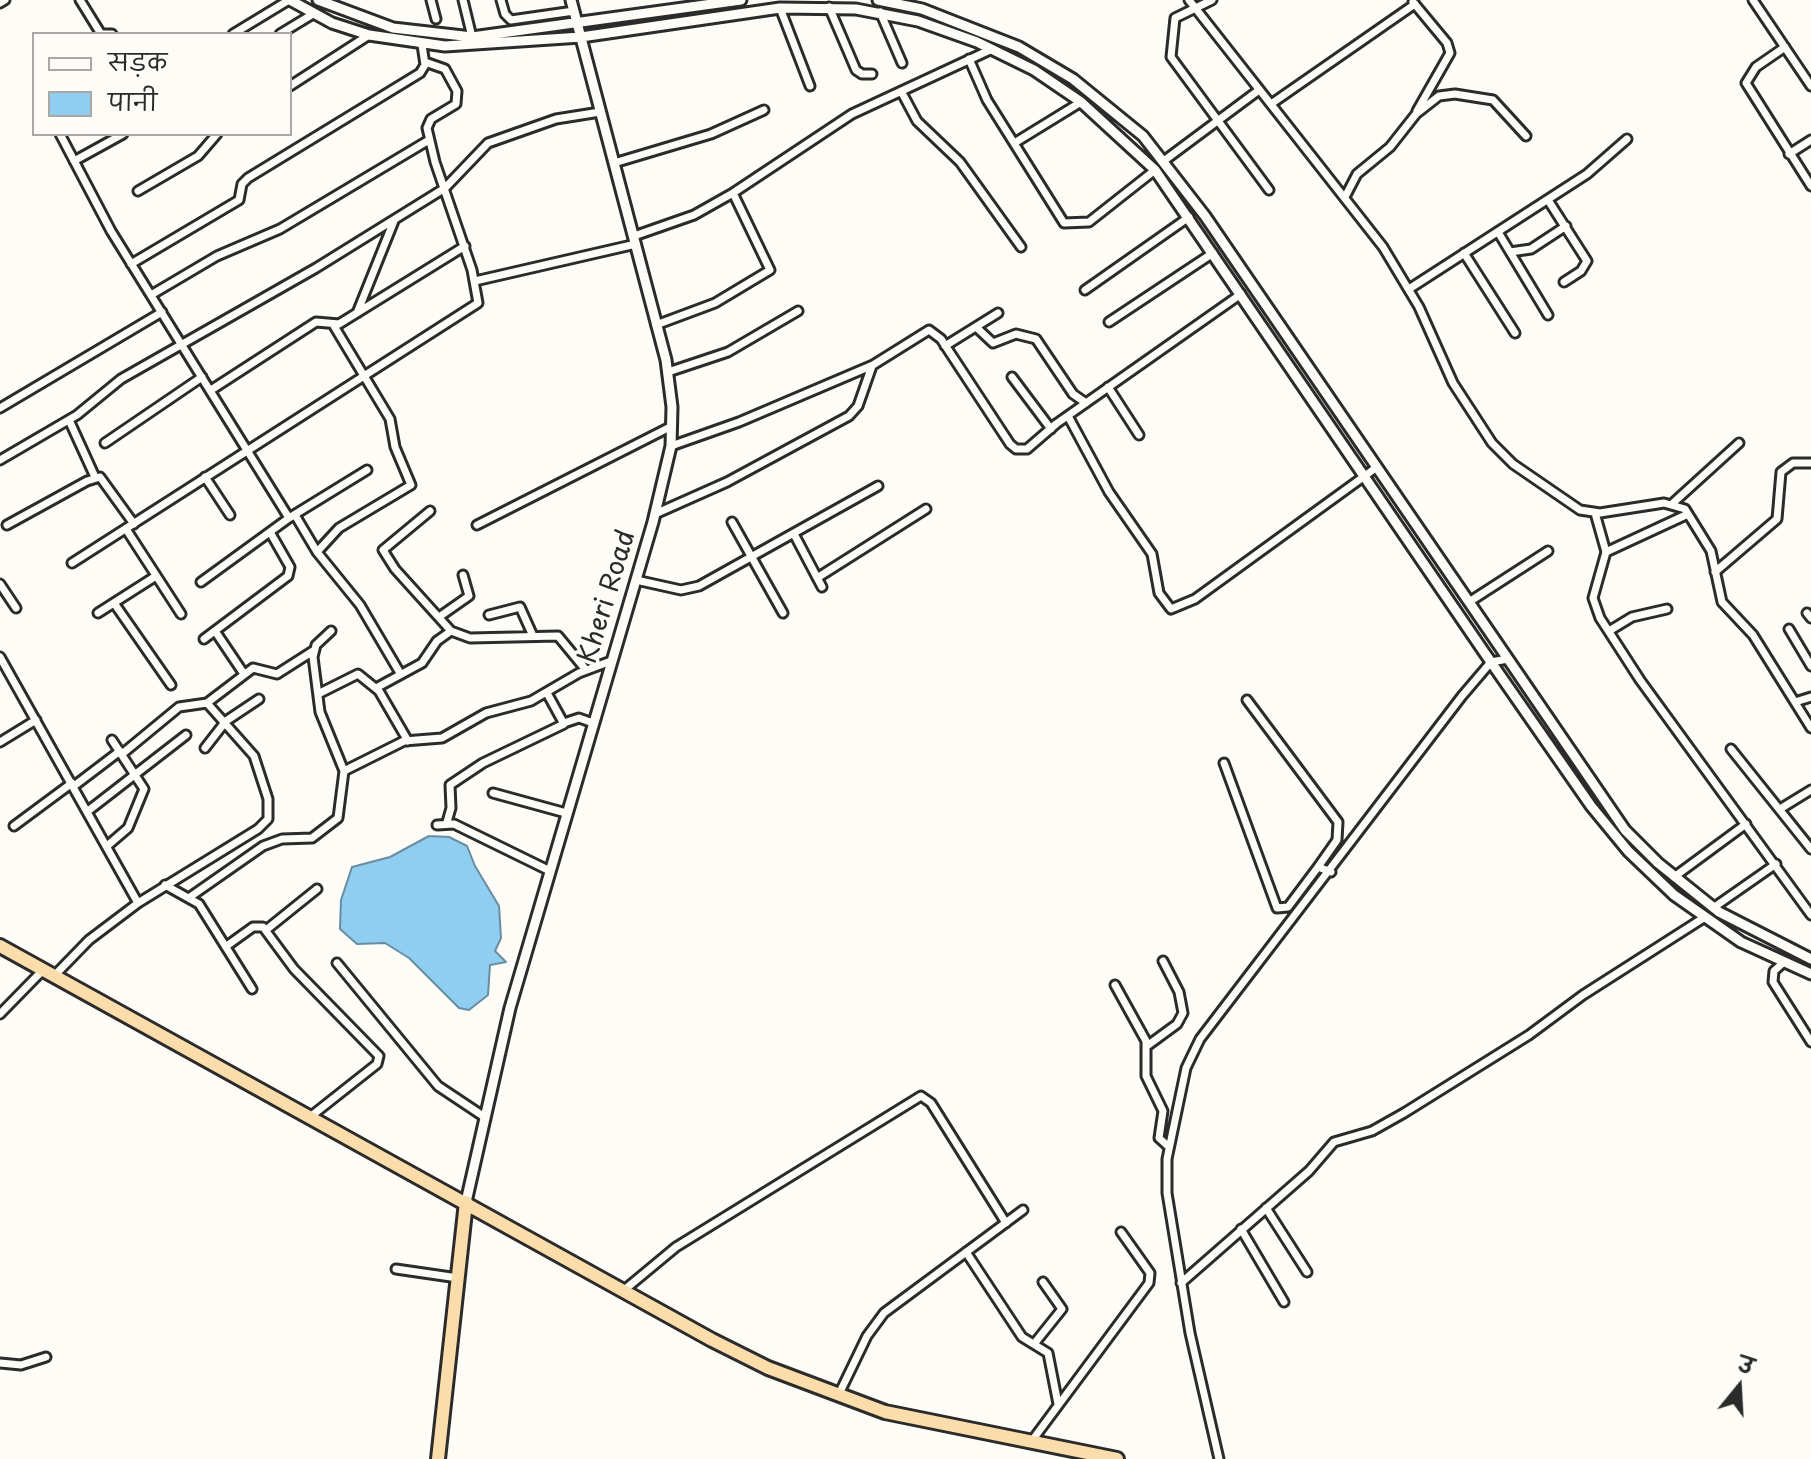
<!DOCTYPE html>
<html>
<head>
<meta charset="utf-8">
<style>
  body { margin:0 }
  #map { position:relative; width:1811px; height:1459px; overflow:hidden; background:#fdfcf7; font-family:"Playpen Sans","Playpen Sans Deva",sans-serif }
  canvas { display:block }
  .legend { position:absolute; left:32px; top:32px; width:260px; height:104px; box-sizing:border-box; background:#fdfcf7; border:2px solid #a9a8a5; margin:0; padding:10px 14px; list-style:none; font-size:24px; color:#2b2b2b }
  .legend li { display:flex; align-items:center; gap:16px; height:40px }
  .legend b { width:40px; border:2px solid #a9a8a5 }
  .north { position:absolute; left:1699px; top:1347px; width:80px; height:80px; -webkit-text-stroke:6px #fdfcf7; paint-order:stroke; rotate:18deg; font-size:22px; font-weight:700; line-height:32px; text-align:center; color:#2b2b2b }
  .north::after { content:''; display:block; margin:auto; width:28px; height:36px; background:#2b2b2b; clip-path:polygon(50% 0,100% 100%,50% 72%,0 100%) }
</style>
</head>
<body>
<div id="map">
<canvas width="1811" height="1459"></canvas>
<ul class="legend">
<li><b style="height:10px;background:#fdfcf7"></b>सड़क</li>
<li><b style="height:22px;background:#90cef1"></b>पानी</li>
</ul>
<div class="north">उ</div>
</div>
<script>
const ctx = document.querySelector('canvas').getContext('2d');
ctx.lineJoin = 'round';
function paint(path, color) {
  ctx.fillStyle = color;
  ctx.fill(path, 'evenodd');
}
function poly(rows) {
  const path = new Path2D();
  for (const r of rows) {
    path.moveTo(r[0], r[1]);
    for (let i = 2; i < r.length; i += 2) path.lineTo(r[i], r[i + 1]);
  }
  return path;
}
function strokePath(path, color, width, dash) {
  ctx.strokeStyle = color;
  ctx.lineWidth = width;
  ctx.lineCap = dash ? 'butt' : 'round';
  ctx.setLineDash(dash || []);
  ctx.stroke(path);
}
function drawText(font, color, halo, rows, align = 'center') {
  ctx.font = font + ' "Playpen Sans",sans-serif';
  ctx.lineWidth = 7;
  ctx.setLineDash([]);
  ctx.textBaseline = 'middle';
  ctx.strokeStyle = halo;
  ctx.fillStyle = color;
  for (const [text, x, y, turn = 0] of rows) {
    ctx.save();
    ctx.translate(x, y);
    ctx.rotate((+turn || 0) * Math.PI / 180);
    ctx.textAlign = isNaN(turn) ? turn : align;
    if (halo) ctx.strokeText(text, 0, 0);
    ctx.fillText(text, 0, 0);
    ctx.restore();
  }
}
const water = poly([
  [429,836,449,837,467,846,475,866,499,906,501,938,495,951,506,962,490,965,488,995,469,1010,459,1008,409,958,385,943,357,944,340,929,341,900,352,867,390,857,429,836]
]);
paint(water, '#90cef1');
strokePath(water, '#688da2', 2);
const minor = poly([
  [80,0,101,34],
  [431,0,436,19],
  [463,0,472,37],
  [501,0,505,14,511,20,574,11],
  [1189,0,1383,247,1419,307,1453,383,1492,443,1513,464,1580,510,1600,513,1664,503,1685,509,1711,551,1722,602,1753,635,1811,728],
  [1212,0,1175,18,1171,57,1269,190],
  [1753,0,1811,86],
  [1413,2,1447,43,1450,53,1417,111],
  [0,3,5,0],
  [829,7,856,70,862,74,872,74],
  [780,8,810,86],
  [880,12,902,63],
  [103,34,112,34],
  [233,34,289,0],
  [280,34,313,14],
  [1785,47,1756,67,1746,83,1811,186],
  [969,59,987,100,1064,223,1089,222,1155,170],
  [290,86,369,35],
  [901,91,917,121,960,162,1021,247],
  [1271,104,1415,4],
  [60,134,111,231,289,518],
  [1016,142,1081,102],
  [1789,154,1811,140],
  [1165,160,1259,90],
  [74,161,123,134],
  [614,163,711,134,764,110],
  [138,191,198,156,217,134],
  [1345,197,1357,174,1390,147,1416,114,1439,96,1455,94,1493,100,1526,136],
  [1548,200,1587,261,1581,271,1564,282],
  [1498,232,1548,315],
  [634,236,694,215,733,193,852,114,992,49],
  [1510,252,1531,249,1566,226],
  [1464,253,1515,333],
  [131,264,239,200,242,184,248,178,420,73,425,65,422,45],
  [475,281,636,244],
  [1409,289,1587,174,1627,139],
  [1085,290,1189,217],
  [151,295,217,256,280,229,429,140],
  [357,313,394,221],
  [1109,322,1213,253],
  [656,325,715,303,770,270,733,193],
  [976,327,993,343,1016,334,1036,339,1073,394,1086,403],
  [945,346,998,313],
  [668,372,728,352,798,311],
  [1012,377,1051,429],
  [1108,387,1139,435],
  [211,390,316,322,339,324,465,246],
  [0,408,162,312],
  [1068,416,1109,492,1152,554,1159,593,1171,609,1195,599,1377,467],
  [69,420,95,477],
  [105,443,202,377],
  [671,446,739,422,873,365,929,330,941,339,1010,444,1016,449,1027,449,1056,424,1241,294],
  [0,460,77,415,121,379,316,268,445,188,488,143,556,119,600,112],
  [205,477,230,515],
  [1673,503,1739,443],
  [430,511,383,550,395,569,451,631,470,638,558,636,586,670],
  [1595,513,1606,552,1593,598,1600,618,1640,680,1811,915],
  [655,514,727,482,849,416,858,406,872,366],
  [295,515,317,552,360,605,400,673],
  [732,522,783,613],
  [7,525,87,481,100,477,134,524],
  [477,525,672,426],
  [126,529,181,614],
  [794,534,822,587],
  [317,552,339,528,411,485,395,447,390,419,334,326],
  [1606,552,1688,514],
  [72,563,478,303,472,270,435,162,427,128,431,119,456,104,457,91,445,69,425,62],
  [1715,572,1777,519,1781,472,1793,463,1811,463],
  [817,578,926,509],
  [636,580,681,590,699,586,878,486],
  [201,582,289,518,367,470],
  [0,584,16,608],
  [1469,602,1548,551],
  [114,603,171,685],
  [98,613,156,576],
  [1807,613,1811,618],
  [489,615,520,607,533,636],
  [439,617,469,596,463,575],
  [1789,629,1811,666],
  [215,631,244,674],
  [1609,631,1632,617,1667,609],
  [204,639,288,576,290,567,270,532],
  [0,657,138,903],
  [376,688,422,663,437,641,451,631],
  [320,693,358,674,379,691,408,741],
  [1247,700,1338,822,1337,840,1318,867],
  [1795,702,1811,697],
  [207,703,253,668,277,674,313,651],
  [564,723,579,718,593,723],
  [0,742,36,720],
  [205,748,226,721,259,699],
  [1731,749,1811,849],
  [1224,763,1277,908,1288,907,1318,867,1331,872],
  [344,771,404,741,442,738,486,713,531,701,579,673,611,661],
  [74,786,120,751],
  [493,793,566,813],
  [1780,809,1811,790],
  [88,811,186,735],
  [447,822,451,808,450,785,483,763,564,724,547,693],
  [437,825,454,824,550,871],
  [14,826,72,783],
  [107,846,128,828,144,789,112,740],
  [1674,877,1746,824],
  [165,885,199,904,252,989],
  [190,897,263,846,282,839,312,838,338,818,344,771,320,712,313,657,316,645,331,631],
  [1713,908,1776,864],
  [266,930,317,889],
  [228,945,253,927,263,927,294,969,379,1056,377,1064,310,1117],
  [1784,962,1774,971,1773,982,1811,1042],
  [337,963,438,1086,483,1116],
  [54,976,89,940,138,903,258,829,268,819,268,799,254,756,207,703,179,707,122,754],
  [1115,985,1146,1041,1146,1076,1163,1111,1159,1138,1169,1147],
  [0,1014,43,970],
  [1147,1046,1177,1024,1183,1013,1179,992,1163,961],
  [1266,1208,1307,1272],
  [1241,1229,1284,1302],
  [966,1252,1022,1337,1048,1353,1058,1404],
  [396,1269,458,1278],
  [1181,1283,1309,1171,1334,1142,1372,1131,1404,1113,1529,1035,1583,995,1705,917],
  [623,1291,676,1247,921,1096,931,1103,1006,1223],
  [1034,1344,1062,1309,1043,1282],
  [0,1363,21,1365,46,1357],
  [839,1394,867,1336,884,1313,1023,1210],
  [1031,1442,1149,1283,1150,1273,1121,1232],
  [1219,1459,1190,1333,1167,1193,1167,1159,1186,1068,1200,1039,1462,696,1491,662,1508,659]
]);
const tertiary = poly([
  [290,0,332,23,369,35,445,46,581,37,780,8,856,9,918,21,977,42,1034,70,1081,102,1155,170,1484,652,1591,806,1628,851,1674,895,1741,942,1811,974],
  [318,0,393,28,472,37,741,0],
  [878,0,922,9,1019,47,1073,79,1143,136,1205,216,1625,830,1658,863,1719,912,1811,959],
  [466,1202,510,1008,653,522,671,446,672,407,666,360,571,0]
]);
const trunk = poly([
  [0,946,712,1340,768,1368,885,1412,1117,1459],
  [438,1459,466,1202]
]);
strokePath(minor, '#2b2b2b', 13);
strokePath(tertiary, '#2b2b2b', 15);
strokePath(trunk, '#2b2b2b', 18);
strokePath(minor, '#fdfcf7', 7);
strokePath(tertiary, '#fdfcf7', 9);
strokePath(trunk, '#fbddab', 12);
drawText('26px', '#2b2b2b', '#fdfcf7', [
  ["Kheri Road",608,597,-73]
]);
</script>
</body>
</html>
